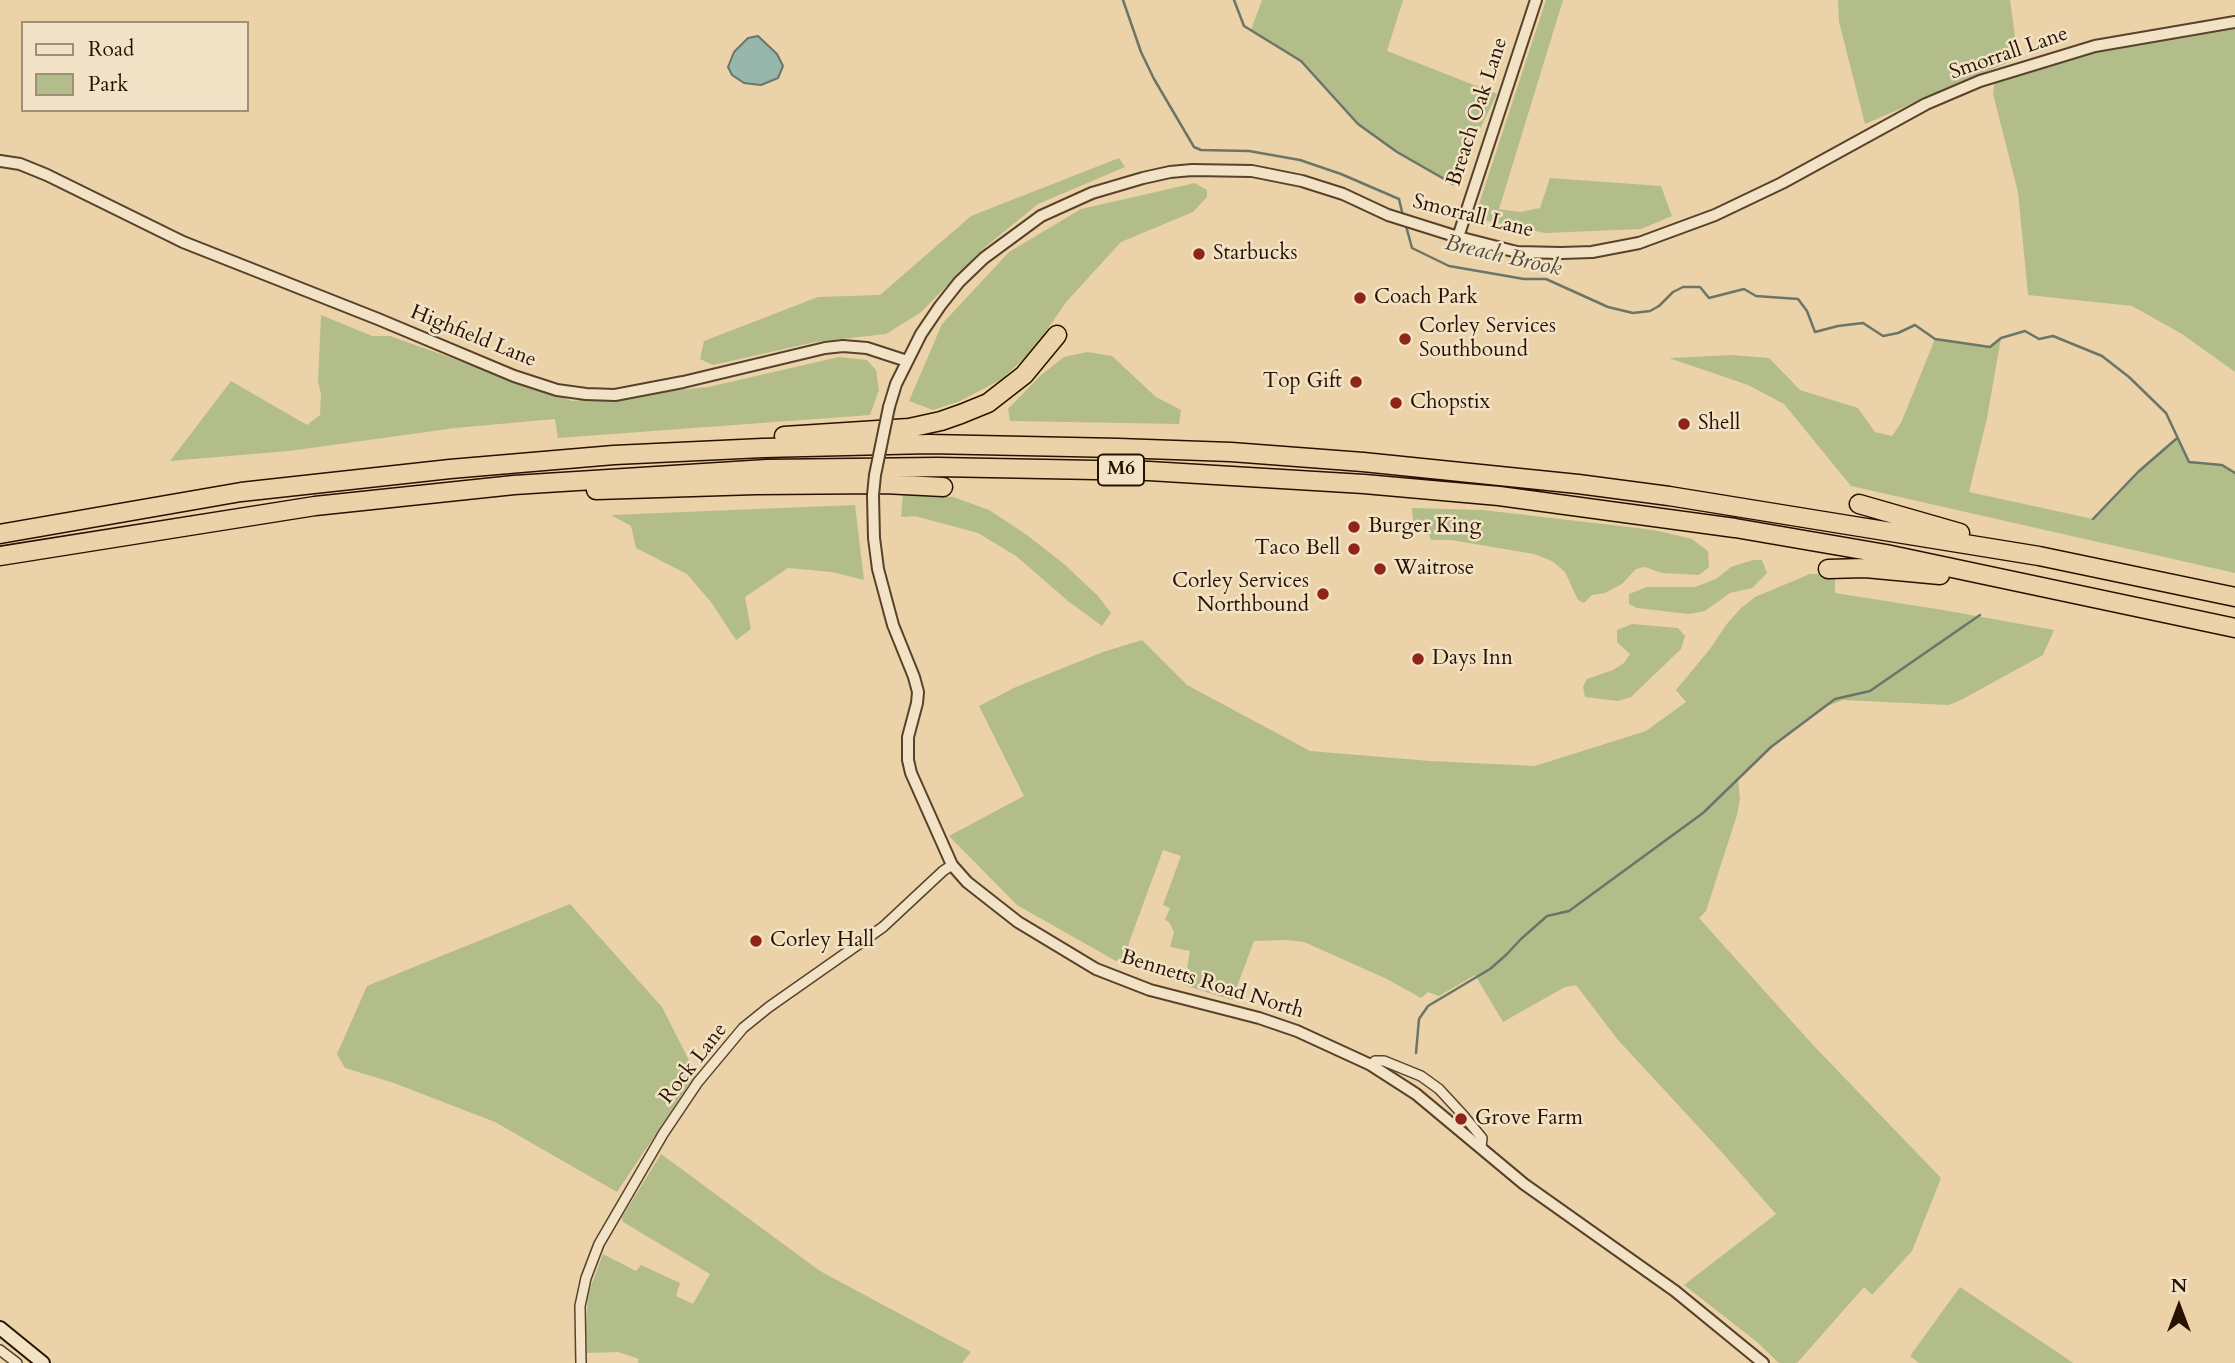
<!DOCTYPE html>
<html>
<head>
<meta charset="utf-8">
<style>
  body { margin:0 }
  #map { position:relative; width:2235px; height:1363px; overflow:hidden; background:#ebd2a8; font-family:Cardo,serif }
  canvas { display:block }
  .legend { position:absolute; left:21px; top:21px; width:228px; height:91px; box-sizing:border-box; background:#f2e2c6; border:2px solid #a18f77; margin:0; padding:9px 12px; list-style:none; font-size:21px; color:#271201 }
  .legend li { display:flex; align-items:center; gap:14px; height:35px }
  .legend b { width:35px; border:2px solid #a18f77 }
  .north { position:absolute; left:2144px; top:1272px; width:70px; height:70px; -webkit-text-stroke:5px #f2e2c6; paint-order:stroke; rotate:0deg; font-size:19px; font-weight:700; line-height:28px; text-align:center; color:#271201 }
  .north::after { content:''; display:block; margin:auto; width:24px; height:32px; background:#271201; clip-path:polygon(50% 0,100% 100%,50% 72%,0 100%) }
</style>
</head>
<body>
<div id="map">
<canvas width="2235" height="1363"></canvas>
<ul class="legend">
<li><b style="height:9px;background:#f2e2c6"></b>Road</li>
<li><b style="height:19px;background:#b3bd8a"></b>Park</li>
</ul>
<div class="north">N</div>
</div>
<script>
const ctx = document.querySelector('canvas').getContext('2d');
ctx.lineJoin = 'round';
function paint(path, color) {
  ctx.fillStyle = color;
  ctx.fill(path, 'evenodd');
}
function poly(rows) {
  const path = new Path2D();
  for (const r of rows) {
    path.moveTo(r[0], r[1]);
    for (let i = 2; i < r.length; i += 2) path.lineTo(r[i], r[i + 1]);
  }
  return path;
}
function strokePath(path, color, width, dash) {
  ctx.strokeStyle = color;
  ctx.lineWidth = width;
  ctx.lineCap = dash ? 'butt' : 'round';
  ctx.setLineDash(dash || []);
  ctx.stroke(path);
}
function drawText(font, color, halo, rows, align = 'center') {
  ctx.font = font + ' Cardo,serif';
  ctx.lineWidth = 5;
  ctx.setLineDash([]);
  ctx.textBaseline = 'middle';
  ctx.strokeStyle = halo;
  ctx.fillStyle = color;
  for (const [text, x, y, turn = 0] of rows) {
    ctx.save();
    ctx.translate(x, y);
    ctx.rotate((+turn || 0) * Math.PI / 180);
    ctx.textAlign = isNaN(turn) ? turn : align;
    if (halo) ctx.strokeText(text, 0, 0);
    ctx.fillText(text, 0, 0);
    ctx.restore();
  }
}
paint(poly([
  [1262,0,1403,0,1387,51,1497,94,1453,184,1395,151,1358,124,1301,61,1251,30],
  [1546,0,1563,0,1499,209,1520,212,1540,208,1550,178,1661,186,1672,216,1641,229,1545,233,1479,219,1478,207],
  [1838,0,2010,0,2018,58,1865,124,1839,22],
  [2235,24,2235,372,2182,334,2132,306,2028,295,2018,192,1993,94,1995,78,2151,39],
  [1119,158,1125,167,1038,204,984,248,920,313,886,334,815,342,713,365,700,359,704,341,818,297,880,295,971,216],
  [1195,183,1207,190,1207,197,1193,212,1121,242,1067,301,1033,350,1002,379,958,402,933,410,909,401,942,324,1009,252,1081,209],
  [321,315,372,336,390,336,572,401,708,387,839,357,867,360,876,370,879,390,870,415,558,438,555,419,455,428,289,451,170,461,231,381,307,425,320,415,321,394,318,381],
  [2001,338,1987,418,1969,492,2093,519,2138,472,2177,438,2190,462,2222,465,2235,473,2235,573,1851,486,1784,404,1748,385,1669,358,1732,355,1769,358,1800,390,1858,408,1875,432,1892,436,1901,423,1935,339,1990,347],
  [1087,352,1112,356,1156,397,1181,410,1179,424,1010,421,1008,409,1041,375,1064,357],
  [903,493,953,497,989,510,1027,535,1064,564,1098,596,1111,613,1102,626,1068,601,1016,556,978,533,915,516,901,517],
  [855,505,864,580,832,572,788,568,745,597,751,629,736,640,711,602,687,574,636,548,631,526,611,515],
  [1412,508,1483,510,1654,530,1692,539,1708,551,1709,567,1699,575,1662,573,1645,567,1636,569,1622,584,1605,593,1592,595,1584,603,1578,600,1565,572,1552,561,1534,554,1451,540,1431,540,1429,535,1414,533],
  [1753,560,1762,560,1767,573,1752,588,1730,593,1705,611,1689,614,1637,608,1629,604,1629,594,1647,587,1695,587,1716,579,1731,567],
  [1810,574,1826,574,1835,579,1835,593,1943,610,2054,630,2043,655,1959,701,1948,705,1843,700,1825,707,1771,747,1738,780,1740,799,1737,815,1706,911,1699,918,1813,1045,1941,1178,1912,1251,1872,1295,1864,1287,1797,1363,1779,1363,1757,1342,1684,1285,1776,1214,1718,1148,1618,1040,1576,985,1565,987,1503,1022,1475,975,1439,996,1428,992,1421,998,1387,979,1304,942,1286,940,1254,941,1232,1000,1184,985,1190,951,1170,947,1174,932,1169,922,1165,920,1170,908,1163,905,1181,856,1163,850,1130,940,1123,965,1017,905,949,836,1024,796,979,706,1016,687,1103,652,1142,640,1187,685,1310,751,1430,761,1535,766,1646,731,1686,702,1676,690,1710,649,1726,625,1740,609,1755,597],
  [1632,624,1678,628,1685,636,1681,649,1631,697,1618,701,1585,697,1583,687,1587,679,1613,670,1624,663,1630,654,1617,642,1617,630],
  [570,904,662,1007,696,1074,617,1192,495,1122,394,1083,345,1068,337,1054,367,986],
  [661,1154,820,1271,971,1352,962,1363,638,1363,639,1359,618,1352,587,1353,586,1327,588,1294,603,1254,636,1271,641,1265,680,1283,676,1296,693,1304,710,1274,623,1222,622,1217],
  [1960,1287,2063,1356,2073,1363,1919,1363,1910,1356]
]), '#b3bd8a');
const water = poly([
  [758,36,777,54,783,66,778,78,761,85,744,83,732,75,728,67,734,52,748,38,758,36]
]);
paint(water, '#98b7ac');
strokePath(water, '#6b7568', 2);
strokePath(poly([
  [1123,0,1141,52,1154,79,1194,147,1201,150,1249,151,1300,160,1341,174,1399,199,1403,216],
  [1234,0,1244,26,1301,61,1358,124,1397,152,1453,184],
  [1406,226,1412,248,1449,266,1524,279,1546,279,1608,307,1633,313,1650,311,1659,306,1673,292,1683,287,1700,287,1709,298,1744,289,1756,296,1798,299,1807,311,1815,332,1838,326,1863,323,1883,336,1898,333,1915,325,1935,339,1990,347,2001,338,2025,331,2039,339,2053,336,2102,356,2129,377,2166,413,2189,462,2222,465,2235,473],
  [2093,519,2138,472,2176,439],
  [1416,1053,1419,1019,1428,1006,1490,969,1506,955,1521,939,1547,916,1569,911,1703,813,1771,747,1835,699,1870,691,1980,615]
]), '#6b7568', 2.5);
const minor = poly([
  [1371,1065,1375,1061,1384,1061,1421,1076,1439,1089,1463,1115,1482,1138,1481,1148],
  [0,1350,17,1363],
  [581,1363,580,1306,586,1278,599,1244,663,1134,698,1082,743,1028,769,1007,883,927,943,871,952,865]
]);
const tertiary = poly([
  [0,161,20,164,47,175,183,242,378,319,514,376,557,390,586,394,615,395,683,382,825,348,843,346,867,348,907,361],
  [1458,237,1536,0],
  [889,407,896,384,921,334,940,306,959,282,984,258,1041,216,1092,193,1143,178,1170,172,1192,170,1252,171,1302,181,1343,194,1388,215,1458,237,1517,252,1561,253,1592,252,1639,243,1715,215,1782,183,1926,104,1980,81,2095,46,2235,22],
  [873,495,874,538,878,569,893,625,914,677,918,692,917,703,908,737,908,760,911,773,952,865,967,882,1018,922,1096,969,1150,990,1259,1018,1297,1031,1371,1065,1416,1094,1524,1184,1675,1291,1763,1363]
]);
const secondary = poly([
  [0,1328,43,1363]
]);
const motorway = poly([
  [784,436,909,428,941,421,961,414,988,403,1024,375,1057,335],
  [596,490,756,485,884,484,943,487],
  [1859,504,1960,533],
  [0,534,241,492,450,469,614,455,763,448,929,444,1118,448,1231,452,1363,462,1578,484,1669,496,2039,556,2235,597],
  [0,556,315,506,514,485,767,469,937,467,1149,471,1364,484,1499,496,1735,528,1886,554,2235,628],
  [1828,569,1865,568,1940,575]
]);
strokePath(minor, '#58422b', 12);
strokePath(tertiary, '#58422b', 14);
strokePath(secondary, '#271201', 16);
strokePath(motorway, '#271201', 21);
strokePath(minor, '#f2e2c6', 9);
strokePath(tertiary, '#f2e2c6', 10);
strokePath(secondary, '#f2e2c6', 12);
strokePath(motorway, '#ebd2a8', 18);
const tertiaryBridge = poly([
  [873,495,875,475,889,407]
]);
strokePath(tertiaryBridge, '#58422b', 14, []);
strokePath(tertiaryBridge, '#f2e2c6', 10);
for (const [x, y, r, color] of [
  [1199,254,7,"#8f2418"],
  [1360,298,7,"#8f2418"],
  [1405,339,7,"#8f2418"],
  [1356,382,7,"#8f2418"],
  [1396,403,7,"#8f2418"],
  [1684,424,7,"#8f2418"],
  [1354,527,7,"#8f2418"],
  [1354,549,7,"#8f2418"],
  [1380,569,7,"#8f2418"],
  [1323,594,7,"#8f2418"],
  [1418,659,7,"#8f2418"],
  [756,941,7,"#8f2418"],
  [1461,1119,7,"#8f2418"]
]) {
  const dot = new Path2D();
  dot.arc(x, y, r, 0, 2 * Math.PI);
  ctx.fillStyle = color;
  ctx.fill(dot);
  strokePath(dot, '#f2e2c6', 2.5);
}
for (const [x, y, w] of [
  [1121,470,46]
]) {
  const box = new Path2D();
  box.roundRect(x - w / 2, y - 15.5, w, 31, 5);
  ctx.fillStyle = '#f2e2c6';
  ctx.fill(box);
  strokePath(box, '#271201', 2);
}
drawText('bold 19px', '#271201', null, [
  ["M6",1121,470]
]);
drawText('21px', '#271201', '#f2e2c6', [
  ["Smorrall Lane",2009,54,-19],
  ["Breach Oak Lane",1478,112,-72],
  ["Smorrall Lane",1473,217,14],
  ["Highfield Lane",473,337,22],
  ["Bennetts Road North",1212,985,17],
  ["Rock Lane",694,1064,-52]
]);
drawText('21px', '#271201', '#f2e2c6', [
  ["Starbucks",1213,254],
  ["Coach Park",1374,298],
  ["Corley Services",1419,327],
  ["Southbound",1419,351],
  ["Top Gift",1342,382,"right"],
  ["Chopstix",1410,403],
  ["Shell",1698,424],
  ["Burger King",1368,527],
  ["Taco Bell",1340,549,"right"],
  ["Waitrose",1394,569],
  ["Corley Services",1309,582,"right"],
  ["Northbound",1309,606,"right"],
  ["Days Inn",1432,659],
  ["Corley Hall",770,941],
  ["Grove Farm",1475,1119]
], 'left');
drawText('italic 23px', '#4f4c3d', '#f2e2c6', [
  ["Breach Brook",1503,257,13]
]);
</script>
</body>
</html>
